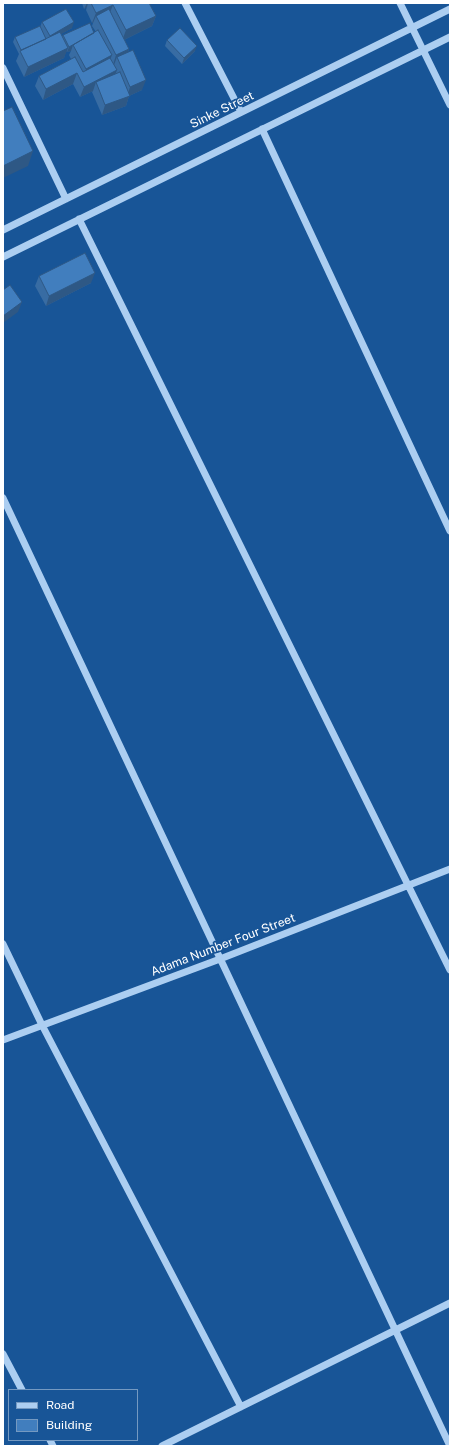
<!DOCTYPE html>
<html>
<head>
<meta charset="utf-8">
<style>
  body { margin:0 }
  #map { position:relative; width:453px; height:1449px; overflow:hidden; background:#185597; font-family:"Public Sans",sans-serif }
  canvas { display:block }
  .frame { position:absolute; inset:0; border:4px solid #fff; pointer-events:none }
  .legend { position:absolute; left:8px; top:1389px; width:130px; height:52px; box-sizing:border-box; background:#185597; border:1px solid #7499c1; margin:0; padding:5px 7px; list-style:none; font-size:12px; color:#fff }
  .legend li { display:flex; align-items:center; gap:8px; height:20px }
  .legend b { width:20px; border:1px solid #7499c1 }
</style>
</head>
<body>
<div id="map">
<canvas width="453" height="1449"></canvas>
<div class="frame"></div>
<ul class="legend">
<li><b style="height:5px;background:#accef1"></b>Road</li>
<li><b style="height:11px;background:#417ebe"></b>Building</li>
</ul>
</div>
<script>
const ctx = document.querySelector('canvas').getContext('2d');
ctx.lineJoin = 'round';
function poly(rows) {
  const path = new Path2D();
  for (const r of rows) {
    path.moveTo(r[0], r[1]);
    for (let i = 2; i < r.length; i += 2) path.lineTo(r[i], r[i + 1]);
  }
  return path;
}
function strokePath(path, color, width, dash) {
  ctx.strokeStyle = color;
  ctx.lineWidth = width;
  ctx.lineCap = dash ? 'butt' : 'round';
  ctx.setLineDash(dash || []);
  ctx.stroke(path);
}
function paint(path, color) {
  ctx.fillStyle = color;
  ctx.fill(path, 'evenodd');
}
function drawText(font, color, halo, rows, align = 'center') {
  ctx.font = font + ' "Public Sans",sans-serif';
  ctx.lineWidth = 3.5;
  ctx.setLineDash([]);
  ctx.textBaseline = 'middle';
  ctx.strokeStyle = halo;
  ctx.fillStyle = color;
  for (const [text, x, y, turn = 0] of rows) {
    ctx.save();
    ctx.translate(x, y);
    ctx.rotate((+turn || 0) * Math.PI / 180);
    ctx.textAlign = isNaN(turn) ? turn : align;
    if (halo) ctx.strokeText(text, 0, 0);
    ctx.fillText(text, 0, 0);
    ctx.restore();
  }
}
strokePath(poly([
  [185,3,241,112],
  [400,3,450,105],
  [3,68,66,199],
  [262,129,450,531],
  [79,219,450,970],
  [3,230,450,9],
  [3,257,450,37],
  [3,498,450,1446],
  [3,944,42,1025,241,1407],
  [3,1040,220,959,450,869],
  [3,1354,22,1390],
  [50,1440,53,1446],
  [162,1446,450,1303]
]), '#accef1', 7);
paint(poly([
  [82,3,149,3,156,16,152,26,124,40,129,49,128,52,142,90,129,96,126,106,102,115,92,92,93,91,80,97,73,84,43,100,35,86,39,76,71,59,69,55,71,51,67,52,66,51,64,58,24,77,16,61,19,54,13,42,15,37,40,27,42,22,72,28,61,34,62,37,63,35,94,33,96,32,92,26,93,23,92,23,86,10,87,7,84,9],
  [167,40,195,51,182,64,165,46],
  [39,276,91,283,46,306,35,286]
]), '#386ca3');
paint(poly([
  [87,3,88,3,87,7,84,9],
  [113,5,109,15,96,16,93,23,92,23,96,13],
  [156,16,152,26,122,41,126,30],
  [74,22,72,28,48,42,50,36],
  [73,45,71,51,67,52,69,47],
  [197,46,195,51,182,64,184,58],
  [68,48,64,58,24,77,28,67],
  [129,49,125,59,117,57,114,65,113,65,116,55],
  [112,55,108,65,83,79,86,69],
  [117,70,113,80,96,82,93,91,80,97,84,87],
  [77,73,73,84,43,100,46,89],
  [146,80,142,90,129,96,126,106,102,115,105,105,127,97,130,87],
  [33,151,28,166,3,178,3,166],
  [95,273,91,283,46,306,49,296],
  [22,302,18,312,3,323,3,316]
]), '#2e5885');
const building = poly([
  [91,3,149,3,156,16,126,30,113,5,96,13,91,3],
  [66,9,74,22,50,36,42,22,66,9],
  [109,9,129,49,116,55,96,16,109,9],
  [90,23,94,33,69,47,63,35,90,23],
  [40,26,46,39,21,50,15,37,40,26],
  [180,28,197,46,184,58,167,40,180,28],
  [98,30,112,55,86,69,73,45,98,30],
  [60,32,68,48,28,67,20,51,60,32],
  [133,50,146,80,130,87,117,57,133,50],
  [75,57,83,72,110,58,117,70,84,87,77,73,46,89,39,76,75,57],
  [120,72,130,96,105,105,96,82,120,72],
  [12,107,33,151,3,166,3,111,12,107],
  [85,253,95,273,49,296,39,276,85,253],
  [10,285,22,302,3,316,3,290,10,285]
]);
paint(building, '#417ebe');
strokePath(building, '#2e5885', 1);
drawText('12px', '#fff', '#185597', [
  ["Sinke Street",222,110,-26],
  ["Adama Number Four Street",223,945,-21]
]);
</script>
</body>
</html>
